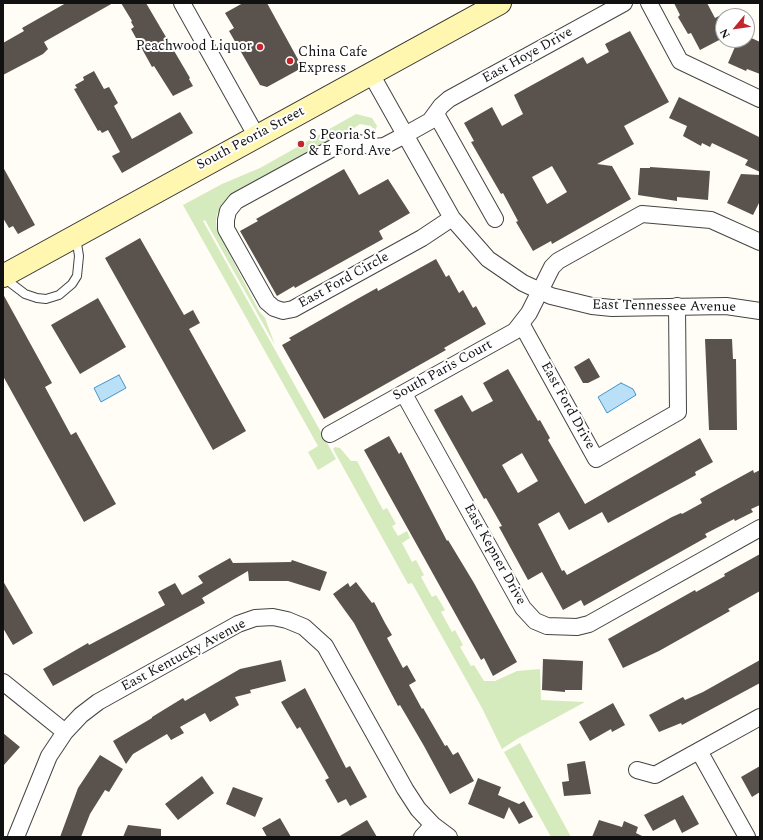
<!DOCTYPE html>
<html>
<head>
<meta charset="utf-8">
<style>
  body { margin:0 }
  #map { position:relative; width:763px; height:840px; overflow:hidden; background:#fffdf5; font-family:Spectral,serif }
  canvas { display:block }
  .frame { position:absolute; inset:0; border:4px solid #111; pointer-events:none }
  .north { position:absolute; left:715px; top:8px; width:40px; height:40px; box-sizing:border-box; background:#fff; border:1px solid #a0a0a0; border-radius:50%; rotate:241deg; font-size:11px; font-weight:700; line-height:16px; text-align:center; color:#111 }
  .north::after { content:''; display:block; margin:auto; width:14px; height:18px; background:#c4262e; clip-path:polygon(50% 0,100% 100%,50% 72%,0 100%) }
</style>
</head>
<body>
<div id="map">
<canvas width="763" height="840"></canvas>
<div class="frame"></div>
<div class="north">N</div>
</div>
<script>
const ctx = document.querySelector('canvas').getContext('2d');
ctx.lineJoin = 'round';
function paint(path, color) {
  ctx.fillStyle = color;
  ctx.fill(path, 'evenodd');
}
function poly(rows) {
  const path = new Path2D();
  for (const r of rows) {
    path.moveTo(r[0], r[1]);
    for (let i = 2; i < r.length; i += 2) path.lineTo(r[i], r[i + 1]);
  }
  return path;
}
function strokePath(path, color, width, dash) {
  ctx.strokeStyle = color;
  ctx.lineWidth = width;
  ctx.lineCap = dash ? 'butt' : 'round';
  ctx.setLineDash(dash || []);
  ctx.stroke(path);
}
function drawText(font, color, halo, rows, align = 'center') {
  ctx.font = font + ' Spectral,serif';
  ctx.lineWidth = 4;
  ctx.setLineDash([]);
  ctx.textBaseline = 'middle';
  ctx.strokeStyle = halo;
  ctx.fillStyle = color;
  for (const [text, x, y, turn = 0] of rows) {
    ctx.save();
    ctx.translate(x, y);
    ctx.rotate((+turn || 0) * Math.PI / 180);
    ctx.textAlign = isNaN(turn) ? turn : align;
    if (halo) ctx.strokeText(text, 0, 0);
    ctx.fillText(text, 0, 0);
    ctx.restore();
  }
}
paint(poly([
  [356,114,372,118,377,126,375,131,371,126,360,124,332,142,226,202,217,214,216,221,217,230,259,311,265,318,275,345,205,220,203,221,336,459,318,470,308,452,318,446,183,205,222,184,260,168],
  [335,447,340,448,351,461,357,461,383,510,387,508,396,524,392,526,398,536,407,531,410,538,402,543,412,562,416,560,424,575,421,577,432,597,436,595,445,610,441,612,452,632,455,630,463,645,460,647,471,666,474,665,484,681,495,681,517,671,540,669,541,700,585,702,517,739,502,749,482,708,412,583,408,584,333,449],
  [520,743,571,837,551,837,504,752]
]), '#d5ebbd');
const water = poly([
  [119,375,126,388,101,402,94,388,119,375],
  [621,383,633,389,636,395,607,413,598,397,621,383]
]);
paint(water, '#b9e0f7');
strokePath(water, '#3f96cf', 1);
paint(poly([
  [66,3,113,3,44,42,48,49,43,54,3,75,3,43,24,31,22,28],
  [121,3,146,3,190,78,189,79,193,86,173,96,154,66,152,67,131,29,134,27,131,22,132,21],
  [243,3,267,3,300,63,298,70,267,87,260,85,229,31,234,28,225,13],
  [674,3,707,3,715,18,719,16,723,22,723,38,700,50,691,33,688,34,678,17,680,15],
  [630,31,669,102,624,126,634,144,597,164,612,166,631,199,552,244,551,241,533,251,516,222,518,221,503,193,501,194,471,142,474,141,464,123,492,107,502,126,523,114,514,95,583,57,587,64,609,52,605,44],
  [552,166,567,192,547,204,532,177],
  [747,36,760,42,760,74,747,69,746,71,728,63,738,40,747,40],
  [94,71,104,89,109,87,118,103,114,106,132,139,180,112,193,133,122,173,112,156,120,152,108,130,102,133,100,130,98,131,74,89,77,88,75,85,84,80,83,77],
  [679,97,759,137,760,134,760,172,745,165,748,160,712,143,710,147,702,143,701,146,683,136,687,126,669,118],
  [3,167,35,225,18,234,13,226,9,228,3,218],
  [650,167,710,171,708,200,677,197,677,201,638,195,640,168,650,168],
  [344,169,359,195,388,179,410,213,379,231,383,239,295,288,294,286,277,296,240,231,258,221,256,219],
  [741,174,760,175,760,201,753,215,727,203],
  [140,238,184,315,193,310,200,323,189,329,246,431,213,450,105,258],
  [436,259,446,277,449,275,459,293,463,290,473,308,476,306,486,324,444,348,446,350,324,419,282,345,291,340,289,338,359,298,377,288,378,291],
  [3,294,52,383,45,387,71,435,76,432,116,504,84,522,3,376],
  [98,298,126,347,80,374,51,325],
  [705,339,732,339,733,359,736,359,737,430,709,430],
  [589,358,600,377,588,383,583,383,574,367],
  [508,369,538,421,540,420,550,438,548,440,585,504,700,438,713,462,695,472,696,475,608,523,602,512,569,530,559,512,538,524,562,571,564,570,567,575,672,517,681,513,682,514,702,503,700,499,753,470,754,473,760,470,760,505,751,509,753,512,735,521,734,519,705,534,707,537,584,606,581,600,563,610,542,572,528,580,499,527,502,526,486,498,484,499,434,410,462,395,472,412,493,401,483,383],
  [522,453,538,481,518,493,502,465],
  [389,436,399,454,401,452,447,541,448,540,474,583,517,662,493,676,484,658,481,660,364,450],
  [760,554,760,591,728,609,730,611,659,651,623,668,608,639,695,590,696,592,725,576,724,574],
  [230,558,233,563,291,562,292,560,327,572,320,591,288,581,249,581,248,571,202,598,205,603,53,686,43,669,88,643,89,645,165,605,158,592,175,583,182,595,203,583,198,576],
  [3,581,33,633,13,645,3,628],
  [356,582,372,603,374,602,385,623,392,635,387,638,403,668,407,665,416,681,409,685,422,709,423,708,445,746,447,745,453,755,458,752,474,781,450,794,424,746,400,705,398,706,354,623,333,594,348,583,350,587],
  [543,659,583,661,582,690,565,690,565,692,542,690],
  [281,660,286,681,250,690,251,693,235,697,239,705,210,722,205,713,180,727,184,733,171,740,167,734,133,754,126,764,113,741,152,718,152,717,183,698,185,701,240,669],
  [760,660,760,683,682,725,681,723,659,732,649,715,683,697,685,700,703,692],
  [305,688,346,768,350,766,367,797,350,806,346,799,338,803,325,780,329,778,300,727,297,729,281,702],
  [613,703,625,725,612,732,611,729,590,741,579,722],
  [3,733,20,747,3,766],
  [100,755,123,769,109,792,105,790,90,814,81,837,60,837,78,788],
  [585,761,591,794,564,796,562,782,569,781,567,764],
  [760,766,760,792,752,797,741,777],
  [202,776,214,793,178,820,165,804],
  [478,778,501,787,498,795,519,804,524,801,533,817,519,824,509,807,504,819,468,804],
  [233,787,263,798,255,817,226,804],
  [683,795,699,824,682,833,675,819,653,831,644,815],
  [280,818,291,837,267,837,262,828],
  [367,820,377,837,338,837],
  [599,820,622,827,624,821,638,827,636,833,644,837,592,837],
  [128,825,161,829,161,837,123,837]
]), '#5a524d');
const service = poly([
  [4,278,25,294,37,298,46,299,59,295,72,284,77,276,79,256,76,237]
]);
const minor = poly([
  [182,3,257,137],
  [649,3,680,61,760,99],
  [371,74,452,218,488,259,523,283,551,296,592,306,612,308,726,306,760,311],
  [436,114,495,219],
  [452,218,422,238,293,309,283,311,274,308,267,302,226,229,226,220,228,211,236,201,342,143,351,141,374,147,384,146,405,135,430,121,441,106,449,99,624,3],
  [522,325,596,459,678,412,677,306],
  [404,394,523,608,535,621,547,626,577,627,589,624,760,528],
  [330,434,515,331,529,313,552,267,558,261,642,214,711,220,760,242],
  [3,682,65,732],
  [699,751,747,837],
  [637,770,655,775,760,717],
  [16,837,49,756,65,732,81,715,98,702,238,624,255,618,273,617,287,620,304,627,325,646,405,789,418,809,433,825,449,837],
  [422,837,433,825]
]);
const secondary = poly([
  [3,276,500,3]
]);
strokePath(service, '#444', 10);
strokePath(minor, '#444', 18);
strokePath(secondary, '#333', 24);
strokePath(service, '#fff', 8);
strokePath(minor, '#fff', 16);
strokePath(secondary, '#fff6b0', 22);
for (const [x, y, r, color] of [
  [260,47,4,"#c4262e"],
  [290,61,4,"#c4262e"],
  [301,144,4,"#c4262e"]
]) {
  const dot = new Path2D();
  dot.arc(x, y, r, 0, 2 * Math.PI);
  ctx.fillStyle = color;
  ctx.fill(dot);
  strokePath(dot, '#fff', 1.5);
}
drawText('14px', '#111', '#fff', [
  ["Peachwood Liquor",252,47,"right"],
  ["China Cafe",298,53],
  ["Express",298,69],
  ["S Peoria St",309,136],
  ["& E Ford Ave",309,152]
], 'left');
drawText('14px', '#111', '#fff', [
  ["East Hoye Drive",528,56,-29],
  ["South Peoria Street",251,139,-28],
  ["East Ford Circle",344,281,-29],
  ["East Tennessee Avenue",664,307,1],
  ["South Paris Court",443,371,-29],
  ["East Ford Drive",567,406,61],
  ["East Kepner Drive",494,555,61],
  ["East Kentucky Avenue",184,656,-28]
]);
</script>
</body>
</html>
